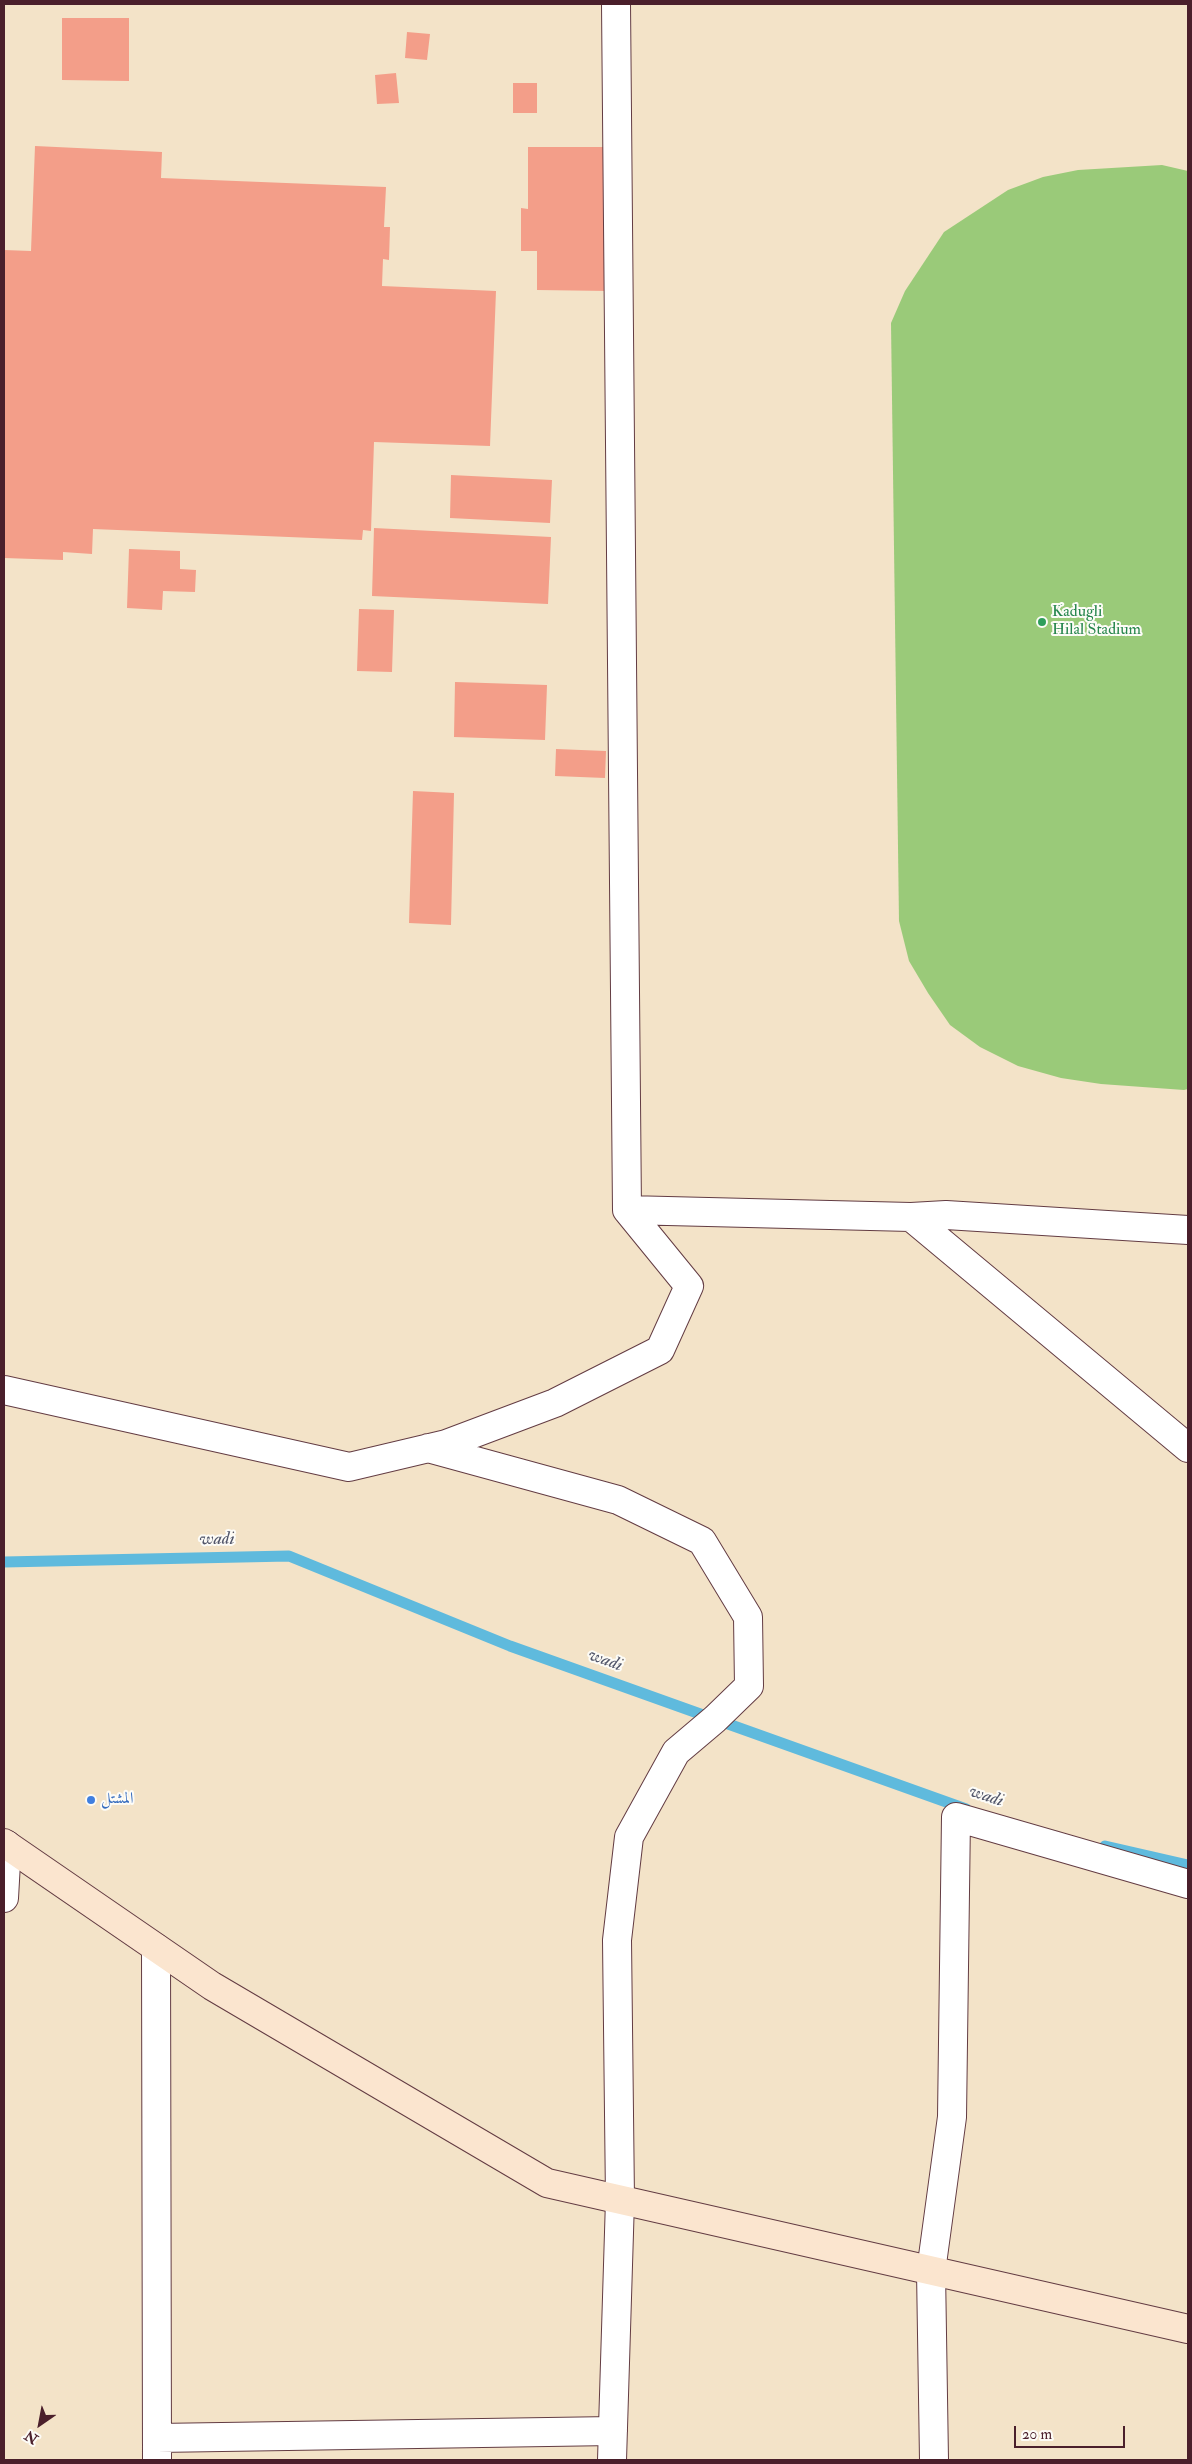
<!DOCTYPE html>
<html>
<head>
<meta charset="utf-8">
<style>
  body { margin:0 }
  #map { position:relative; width:1192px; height:2464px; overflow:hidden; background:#f3e3c8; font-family:"IM FELL Double Pica",serif }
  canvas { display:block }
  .frame { position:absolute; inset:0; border:5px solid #4a1f2b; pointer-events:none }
  .north { position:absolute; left:15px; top:2399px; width:50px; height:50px; -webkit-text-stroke:4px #fdfcf7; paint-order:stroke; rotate:213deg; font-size:14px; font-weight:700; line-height:20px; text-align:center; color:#4a1f2b }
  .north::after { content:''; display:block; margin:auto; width:18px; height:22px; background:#4a1f2b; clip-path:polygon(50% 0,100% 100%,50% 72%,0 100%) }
  .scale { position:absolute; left:1014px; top:2426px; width:111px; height:22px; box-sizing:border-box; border:2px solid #4a1f2b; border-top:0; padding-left:6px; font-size:15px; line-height:18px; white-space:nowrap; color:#4a1f2b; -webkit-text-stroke:4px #fdfcf7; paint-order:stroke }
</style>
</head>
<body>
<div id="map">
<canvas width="1192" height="2464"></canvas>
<div class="frame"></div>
<div class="north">N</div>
<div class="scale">20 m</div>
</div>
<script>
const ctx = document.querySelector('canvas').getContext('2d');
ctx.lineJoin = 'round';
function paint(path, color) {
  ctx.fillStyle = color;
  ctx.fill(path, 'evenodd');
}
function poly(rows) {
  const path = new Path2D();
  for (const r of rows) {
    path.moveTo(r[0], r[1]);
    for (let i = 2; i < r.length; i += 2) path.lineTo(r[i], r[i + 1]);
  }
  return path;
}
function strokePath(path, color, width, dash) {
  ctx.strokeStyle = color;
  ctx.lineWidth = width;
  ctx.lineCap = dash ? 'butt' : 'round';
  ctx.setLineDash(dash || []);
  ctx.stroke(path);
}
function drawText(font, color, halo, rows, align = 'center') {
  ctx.font = font + ' "IM FELL Double Pica",Amiri,serif';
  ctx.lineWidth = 4;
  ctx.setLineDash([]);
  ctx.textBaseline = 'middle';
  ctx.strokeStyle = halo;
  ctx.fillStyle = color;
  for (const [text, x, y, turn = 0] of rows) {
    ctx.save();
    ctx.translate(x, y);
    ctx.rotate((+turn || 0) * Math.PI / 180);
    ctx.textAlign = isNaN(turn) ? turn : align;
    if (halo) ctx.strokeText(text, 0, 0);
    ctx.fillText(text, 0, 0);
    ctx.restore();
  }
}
paint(poly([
  [1162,165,1188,171,1188,1089,1184,1090,1101,1084,1061,1078,1018,1066,980,1047,950,1025,928,993,909,961,899,921,891,323,905,291,944,232,1008,190,1043,177,1078,170]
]), '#9aca79');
strokePath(poly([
  [4,1562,289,1556,510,1646,966,1809],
  [1105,1846,1188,1865]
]), '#5fbadd', 11);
paint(poly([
  [62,18,129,18,129,81,62,80],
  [407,32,430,34,427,60,405,58],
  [396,73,399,103,377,104,375,75],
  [513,83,537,83,537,113,513,113],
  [35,146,162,152,161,178,386,187,384,227,390,227,389,260,383,259,382,286,496,291,490,446,374,442,371,531,363,530,362,540,93,529,92,554,63,552,63,560,4,558,4,250,31,251],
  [528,147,610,147,609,291,537,290,537,251,521,251,521,208,528,209],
  [451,475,552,480,550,523,450,518],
  [374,528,551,537,548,604,372,596],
  [129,549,180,551,180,569,196,570,195,592,163,591,162,610,127,608],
  [359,609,394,610,392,672,357,671],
  [455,682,547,685,545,740,454,737],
  [556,749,606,751,605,778,555,776],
  [413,791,454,793,451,925,409,923]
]), '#f39e89');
const street = poly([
  [627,1210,911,1217,946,1215,1188,1230],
  [911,1217,1188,1448],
  [4,1390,349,1467,446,1444,555,1403,660,1350,689,1286,627,1210,616,4],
  [428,1448,618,1500,702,1541,748,1617,749,1686,715,1719,676,1752,629,1837,617,1940,620,2200,612,2460],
  [4,1898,7,1845],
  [156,1948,157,2460],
  [157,2438,613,2431],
  [934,2460,931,2271,952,2117,956,1817,1188,1884]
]);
const secondary = poly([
  [4,1843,212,1986,547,2183,1188,2329]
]);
strokePath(street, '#633c43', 30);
strokePath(secondary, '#633c43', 30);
strokePath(street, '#fff', 28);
strokePath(secondary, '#fbe5cf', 28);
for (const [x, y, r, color] of [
  [1042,622,5,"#2e9e5b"],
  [91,1800,5,"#3f7fe0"]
]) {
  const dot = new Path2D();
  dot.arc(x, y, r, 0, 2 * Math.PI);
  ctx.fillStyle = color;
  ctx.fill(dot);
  strokePath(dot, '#fdfcf7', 2);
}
drawText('16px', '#27864d', '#fdfcf7', [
  ["Kadugli",1052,613],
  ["Hilal Stadium",1052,631]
], 'left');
drawText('16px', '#366cbe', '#fdfcf7', [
  ["المشتل",101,1800]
], 'left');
drawText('italic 18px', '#515569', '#fdfcf7', [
  ["wadi",217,1540,-1],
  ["wadi",605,1661,20],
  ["wadi",986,1797,18]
]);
</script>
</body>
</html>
